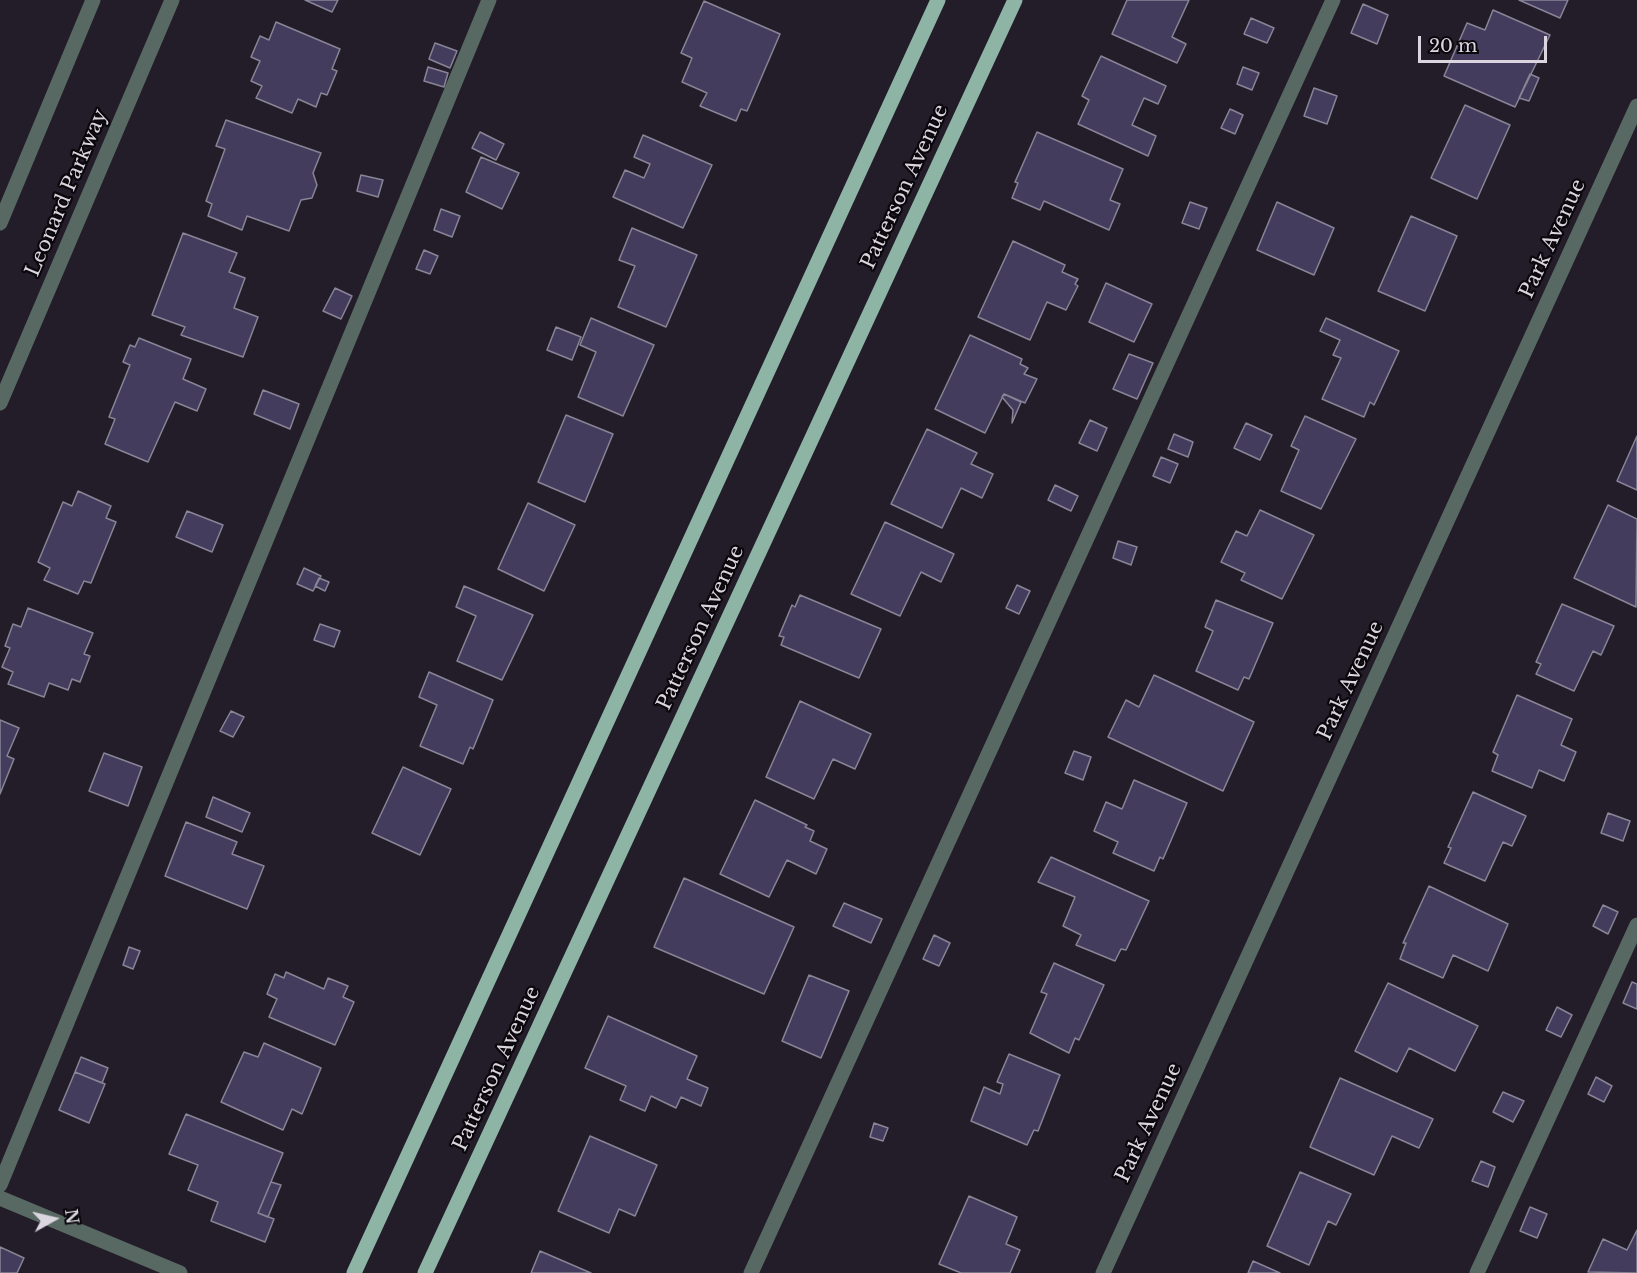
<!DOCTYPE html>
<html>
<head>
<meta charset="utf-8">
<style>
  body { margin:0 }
  #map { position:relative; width:1637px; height:1273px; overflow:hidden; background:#231c29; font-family:"Libre Baskerville",serif }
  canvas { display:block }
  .north { position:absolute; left:24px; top:1189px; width:60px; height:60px; -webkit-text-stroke:4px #0b080d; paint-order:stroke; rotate:82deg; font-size:16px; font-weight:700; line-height:24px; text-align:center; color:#dad5de }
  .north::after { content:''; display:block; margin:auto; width:21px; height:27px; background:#dad5de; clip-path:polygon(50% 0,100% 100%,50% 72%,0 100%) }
  .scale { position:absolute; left:1418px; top:36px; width:129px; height:27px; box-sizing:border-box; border:3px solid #dad5de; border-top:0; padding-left:8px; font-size:18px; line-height:21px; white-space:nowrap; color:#dad5de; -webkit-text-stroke:4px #0b080d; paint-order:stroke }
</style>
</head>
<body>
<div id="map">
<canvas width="1637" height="1273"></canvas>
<div class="north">N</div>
<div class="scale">20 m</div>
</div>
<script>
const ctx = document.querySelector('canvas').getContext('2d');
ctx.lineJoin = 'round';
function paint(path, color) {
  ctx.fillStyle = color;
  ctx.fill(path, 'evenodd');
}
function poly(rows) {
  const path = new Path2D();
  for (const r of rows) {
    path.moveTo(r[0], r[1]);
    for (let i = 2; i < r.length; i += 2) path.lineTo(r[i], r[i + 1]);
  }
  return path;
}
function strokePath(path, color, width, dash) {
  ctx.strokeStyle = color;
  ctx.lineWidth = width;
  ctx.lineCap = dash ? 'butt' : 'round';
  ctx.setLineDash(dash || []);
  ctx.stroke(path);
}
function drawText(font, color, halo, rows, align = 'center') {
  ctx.font = font + ' "Libre Baskerville",serif';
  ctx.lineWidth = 4.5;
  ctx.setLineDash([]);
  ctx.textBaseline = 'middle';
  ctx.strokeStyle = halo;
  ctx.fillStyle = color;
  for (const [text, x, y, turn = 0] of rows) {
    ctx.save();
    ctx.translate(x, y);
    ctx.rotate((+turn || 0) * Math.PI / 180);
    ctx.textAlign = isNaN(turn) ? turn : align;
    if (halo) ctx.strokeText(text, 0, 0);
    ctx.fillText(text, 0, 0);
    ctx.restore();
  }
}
const building = poly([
  [305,0,338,0,332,12,305,0],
  [1127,0,1189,0,1172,37,1186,44,1177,63,1112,34,1127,0],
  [1519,0,1568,0,1560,18,1519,0],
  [704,1,780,34,747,111,741,109,736,121,700,106,707,93,682,82,692,58,681,53,704,1],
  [1363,4,1388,15,1377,44,1351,33,1363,4],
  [1493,10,1550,35,1515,107,1444,76,1467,23,1485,30,1493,10],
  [1251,18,1274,28,1267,43,1244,34,1251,18],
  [276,22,340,49,332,69,337,71,327,95,321,93,316,107,298,99,292,113,256,98,262,86,251,81,260,61,251,57,260,36,269,40,276,22],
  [435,43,457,51,450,68,429,59,435,43],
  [1101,56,1166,86,1158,104,1144,98,1132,125,1156,136,1148,156,1078,124,1089,100,1082,96,1101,56],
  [428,67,448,73,444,87,424,81,428,67],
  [1243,67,1259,73,1252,90,1237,84,1243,67],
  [1530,74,1539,78,1529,101,1519,98,1530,74],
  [1314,88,1337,96,1327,124,1304,116,1314,88],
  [1465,105,1510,125,1477,199,1431,178,1465,105],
  [1230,109,1243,115,1235,134,1221,128,1230,109],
  [226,120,321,153,313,173,317,185,312,198,301,200,289,231,247,216,242,230,208,216,212,204,206,201,225,149,216,146,226,120],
  [480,132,504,144,496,160,472,148,480,132],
  [1037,132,1123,169,1110,200,1120,204,1109,230,1044,201,1040,210,1012,198,1018,183,1015,182,1037,132],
  [643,135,712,165,683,228,613,197,625,170,644,178,650,164,634,157,643,135],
  [481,157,519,173,502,209,466,192,481,157],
  [361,175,383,180,378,197,357,191,361,175],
  [1190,202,1207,208,1199,229,1182,223,1190,202],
  [1277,202,1334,228,1314,275,1257,250,1277,202],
  [441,209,460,216,452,237,434,230,441,209],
  [1411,216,1457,236,1425,311,1378,291,1411,216],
  [632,228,697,255,666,327,618,307,635,266,619,260,632,228],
  [183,233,237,253,229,272,245,278,234,308,258,317,243,357,181,335,185,327,152,315,183,233],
  [1013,241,1065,265,1062,272,1078,279,1075,284,1078,286,1066,310,1047,302,1030,340,978,317,1013,241],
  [424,250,438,256,430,274,416,269,424,250],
  [1106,283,1152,304,1134,342,1089,322,1106,283],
  [335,288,352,296,341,319,323,311,335,288],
  [591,318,654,345,623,416,578,397,596,352,580,345,591,318],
  [1326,318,1399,351,1374,405,1370,402,1364,417,1322,399,1341,358,1333,355,1340,340,1320,331,1326,318],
  [556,327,581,337,572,360,547,350,556,327],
  [970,335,1022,359,1020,364,1028,368,1024,374,1037,379,1025,403,1004,394,985,433,935,409,970,335],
  [139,338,191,359,183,379,206,389,197,411,175,402,148,462,105,444,115,419,109,417,130,365,123,362,130,345,135,347,139,338],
  [1129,354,1153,363,1137,399,1113,389,1129,354],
  [263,390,299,404,290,429,254,414,263,390],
  [1004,394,1021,402,1012,423,1013,410,1002,397,1004,394],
  [566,415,613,434,585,502,538,482,566,415],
  [1305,416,1356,439,1321,509,1281,491,1299,450,1291,446,1305,416],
  [1090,420,1107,428,1097,451,1079,443,1090,420],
  [1246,423,1272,435,1260,460,1234,448,1246,423],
  [927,429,977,453,971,464,993,474,982,498,961,488,942,528,891,504,927,429],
  [1174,434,1193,442,1188,457,1168,449,1174,434],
  [1637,436,1637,490,1617,481,1637,436],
  [1161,457,1178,464,1170,483,1153,476,1161,457],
  [1055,485,1078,496,1071,511,1048,500,1055,485],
  [78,491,111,506,106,518,116,522,91,583,84,581,78,594,44,580,50,568,38,562,63,502,72,506,78,491],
  [528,503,575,525,544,591,498,569,528,503],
  [1608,505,1637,519,1636,607,1574,578,1608,505],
  [1260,510,1314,535,1282,599,1241,580,1245,573,1221,562,1236,531,1247,536,1260,510],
  [187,511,223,525,212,552,176,537,187,511],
  [885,522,954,554,941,582,921,572,900,616,851,594,885,522],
  [1118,541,1137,547,1131,565,1113,558,1118,541],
  [304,568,321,576,313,591,297,584,304,568],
  [319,578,329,582,325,591,315,586,319,578],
  [1017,585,1030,591,1019,614,1006,608,1017,585],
  [464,586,533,615,502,680,457,661,476,616,456,607,464,586],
  [800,595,881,629,859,678,781,645,784,637,779,636,792,605,795,607,800,595],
  [1216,600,1273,623,1249,679,1244,677,1238,690,1196,671,1213,631,1205,627,1216,600],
  [1562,604,1614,626,1601,655,1593,651,1574,691,1536,674,1541,664,1536,662,1562,604],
  [28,608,93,633,84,654,90,656,80,682,72,679,68,690,49,683,44,697,8,684,13,672,2,667,10,648,5,646,13,624,21,627,28,608],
  [320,624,340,631,334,647,314,640,320,624],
  [429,672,493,700,473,749,470,747,463,764,420,746,437,705,419,697,429,672],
  [1154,675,1254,722,1223,791,1108,737,1126,700,1139,707,1154,675],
  [1517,695,1572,719,1561,745,1576,752,1564,781,1539,770,1532,788,1492,771,1498,755,1493,752,1517,695],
  [800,701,871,734,855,769,833,759,814,799,766,777,800,701],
  [231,711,244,717,233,737,220,731,231,711],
  [0,720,19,728,7,756,14,759,0,794,0,720],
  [1074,751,1091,757,1083,780,1065,773,1074,751],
  [104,753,142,767,128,806,89,791,104,753],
  [403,767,451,789,420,855,372,833,403,767],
  [1134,780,1187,803,1163,859,1160,857,1154,871,1113,853,1118,842,1094,831,1106,802,1122,809,1134,780],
  [1473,792,1526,816,1512,846,1503,842,1485,881,1444,863,1451,848,1448,847,1473,792],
  [213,797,250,813,242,832,206,817,213,797],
  [755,800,807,825,805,827,814,831,810,841,827,849,816,874,787,860,769,897,720,874,755,800],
  [1608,813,1630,821,1623,841,1601,833,1608,813],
  [186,822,237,842,232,854,264,866,247,909,165,876,186,822],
  [1051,857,1149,901,1126,950,1121,949,1115,961,1076,945,1081,935,1063,926,1075,897,1038,882,1051,857],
  [684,878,794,927,764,994,654,947,684,878],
  [1429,886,1508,924,1488,971,1453,955,1443,978,1400,959,1406,943,1403,943,1429,886],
  [844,903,882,919,871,943,833,926,844,903],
  [1603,905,1618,912,1608,934,1593,926,1603,905],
  [934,935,950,943,939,966,923,959,934,935],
  [129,947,140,951,133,969,123,965,129,947],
  [1054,963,1104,985,1079,1040,1075,1038,1069,1053,1030,1033,1047,994,1041,992,1054,963],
  [286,972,324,989,328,978,348,986,343,997,354,1002,335,1045,269,1017,277,999,267,994,275,974,284,978,286,972],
  [809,975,849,991,821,1058,782,1041,809,975],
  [1632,982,1637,984,1637,1009,1623,1003,1632,982],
  [1388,983,1478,1026,1455,1071,1409,1048,1397,1072,1355,1051,1388,983],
  [1557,1007,1572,1015,1561,1037,1546,1030,1557,1007],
  [608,1016,697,1056,687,1079,708,1088,701,1106,681,1097,676,1108,651,1096,645,1111,620,1100,626,1086,585,1068,608,1016],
  [264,1043,321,1068,302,1114,292,1109,283,1130,221,1102,244,1052,258,1057,264,1043],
  [1009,1054,1060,1075,1038,1131,1034,1130,1027,1145,971,1121,984,1087,1000,1094,1003,1084,997,1082,1009,1054],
  [81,1057,108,1068,102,1083,75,1072,81,1057],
  [75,1072,105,1084,89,1123,59,1110,75,1072],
  [1596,1077,1612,1086,1604,1102,1588,1094,1596,1077],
  [1340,1078,1433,1119,1419,1148,1392,1136,1374,1175,1310,1147,1340,1078],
  [1503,1092,1524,1101,1513,1122,1493,1112,1503,1092],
  [186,1114,283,1153,258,1213,274,1219,265,1242,211,1221,218,1202,188,1190,198,1165,169,1154,186,1114],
  [874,1123,888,1128,883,1141,870,1137,874,1123],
  [590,1136,657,1165,635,1216,619,1209,609,1233,558,1211,590,1136],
  [1481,1161,1495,1167,1488,1187,1472,1181,1481,1161],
  [1300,1172,1351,1194,1336,1225,1328,1221,1309,1265,1267,1246,1300,1172],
  [271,1182,281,1185,268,1217,258,1213,271,1182],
  [969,1196,1017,1217,1006,1244,1020,1250,1010,1273,961,1273,939,1264,969,1196],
  [1530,1207,1547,1214,1537,1238,1520,1231,1530,1207],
  [1637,1230,1637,1273,1588,1272,1603,1239,1627,1250,1637,1230],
  [0,1247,24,1258,17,1273,0,1273,0,1247],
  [540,1251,591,1273,531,1273,540,1251],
  [1253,1261,1280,1273,1248,1273,1253,1261]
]);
paint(building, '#433c5d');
strokePath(building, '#888596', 1.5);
strokePath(poly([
  [0,223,93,0],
  [0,403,172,0],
  [0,1185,489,0],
  [0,1198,180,1273],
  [751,1273,1333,0],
  [1103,1273,1637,106],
  [1477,1273,1637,925]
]), '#576962', 15);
strokePath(poly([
  [354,1273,938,0],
  [425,1273,1015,0]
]), '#8db4a4', 15);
drawText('20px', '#dad5de', '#0b080d', [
  ["Patterson Avenue",905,187,-65],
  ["Leonard Parkway",67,193,-67],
  ["Park Avenue",1553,239,-65],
  ["Patterson Avenue",701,628,-65],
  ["Park Avenue",1351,681,-65],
  ["Patterson Avenue",497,1069,-65],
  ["Park Avenue",1149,1123,-65]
]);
</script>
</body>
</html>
